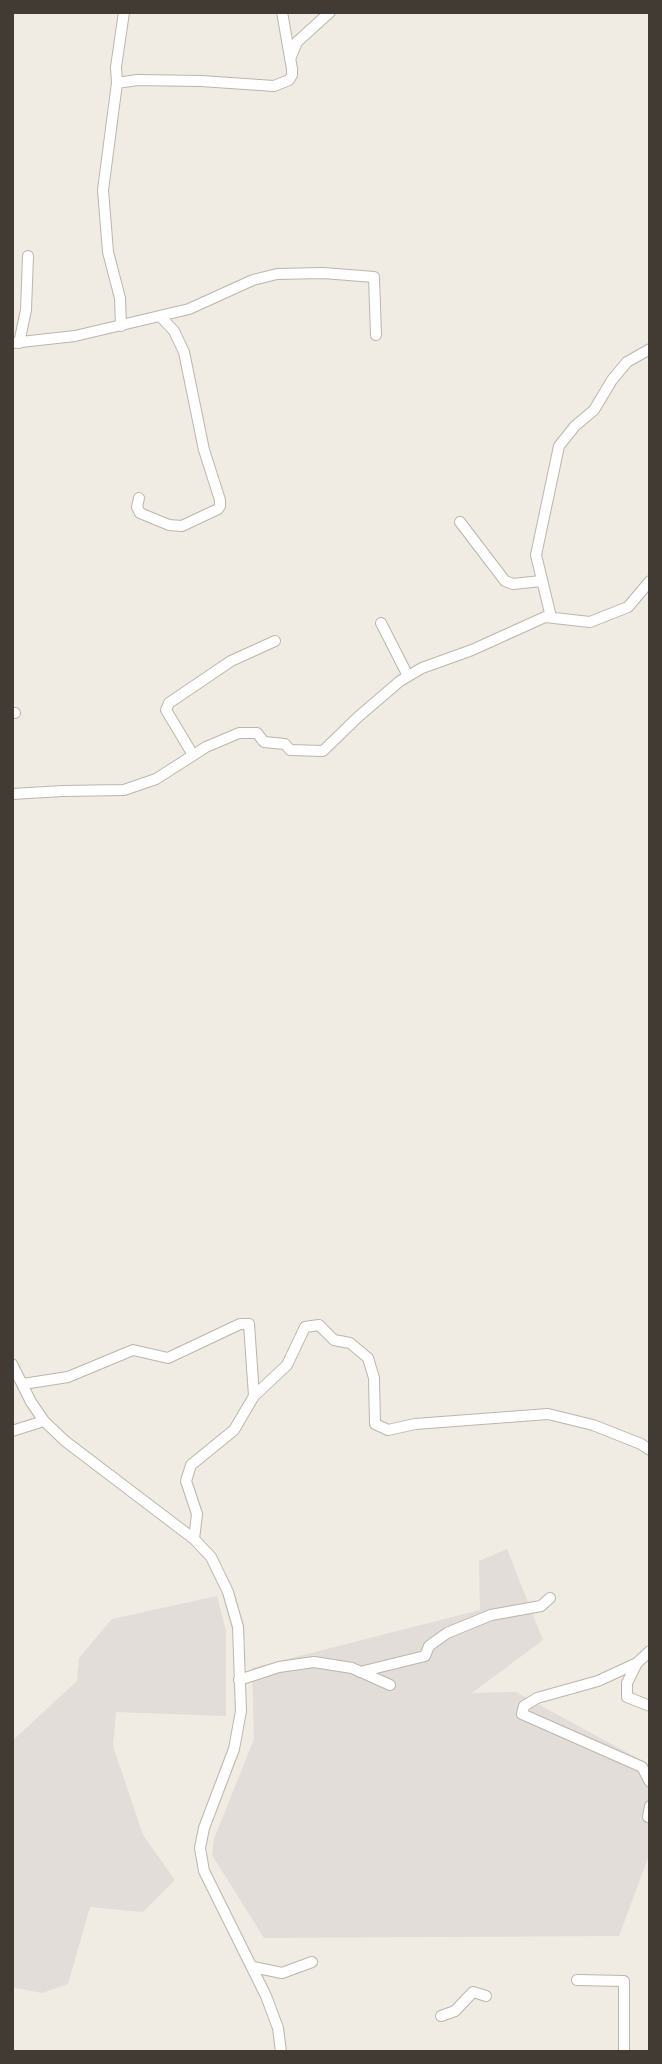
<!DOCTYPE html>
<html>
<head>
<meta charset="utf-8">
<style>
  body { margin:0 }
  #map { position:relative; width:662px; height:2064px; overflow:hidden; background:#f0ece3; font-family:Arial,sans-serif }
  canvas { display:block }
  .frame { position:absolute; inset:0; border:14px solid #413b34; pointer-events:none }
</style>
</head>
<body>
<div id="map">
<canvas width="662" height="2064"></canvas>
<div class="frame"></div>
</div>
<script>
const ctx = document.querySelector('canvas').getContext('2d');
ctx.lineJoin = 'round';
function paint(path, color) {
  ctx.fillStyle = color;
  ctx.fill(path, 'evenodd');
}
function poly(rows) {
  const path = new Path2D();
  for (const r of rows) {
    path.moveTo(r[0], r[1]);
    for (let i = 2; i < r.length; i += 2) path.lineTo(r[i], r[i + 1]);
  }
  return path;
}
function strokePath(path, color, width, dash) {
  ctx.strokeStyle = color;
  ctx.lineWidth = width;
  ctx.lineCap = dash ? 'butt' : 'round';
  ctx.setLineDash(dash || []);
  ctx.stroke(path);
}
paint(poly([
  [507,1549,543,1640,472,1693,516,1692,650,1765,650,1853,619,1936,264,1938,212,1855,214,1839,254,1739,252,1668,480,1610,479,1561],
  [217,1596,226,1631,226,1716,116,1712,113,1746,143,1835,175,1880,143,1912,90,1907,68,1984,42,1993,12,1987,12,1741,77,1681,79,1658,112,1619]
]), '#e2ddd8');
const minor = poly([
  [290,59,297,42,330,12],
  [117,83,116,67,124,12],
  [121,326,120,298,108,252,103,190,117,83,137,80,201,81,274,86,289,80,292,75,292,69,282,12],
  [12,343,75,336,189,309,253,280,277,274,323,273,374,277,376,335],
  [19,343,26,310,28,256],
  [139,498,137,507,140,513,169,525,182,526,218,509,220,506,220,500,204,450,184,352,174,331,160,316],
  [460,522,505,581,513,584,541,581],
  [551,617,536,555,559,446,575,426,594,410,612,380,627,362,650,349],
  [381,623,408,676],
  [12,713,15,713],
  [193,755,166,710,169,703,231,661,275,641],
  [12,794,63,791,124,790,156,779,206,747,239,733,257,733,264,742,285,744,290,750,323,751,358,717,400,681,422,668,472,650,545,617,590,622,628,607,650,581],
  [12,1364,31,1402,44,1421,65,1441,194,1539,211,1557,228,1592,238,1627,241,1711,234,1749,204,1828,200,1848,204,1871,266,1996,278,2028,281,2052],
  [23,1384,68,1377,133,1350,168,1358,240,1324,249,1324,254,1396,287,1365,305,1327,319,1325,334,1340,350,1343,368,1358,374,1378,375,1424,388,1430,415,1424,548,1414,593,1425,641,1444,650,1450],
  [12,1431,44,1421],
  [194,1539,197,1514,186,1481,191,1465,234,1430,254,1396],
  [650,1651,637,1663,627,1683,627,1697,650,1706],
  [637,1663,598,1681,537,1698,524,1706,522,1714,642,1767,650,1782],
  [360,1672,425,1656,429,1646,447,1633,491,1615,541,1606,550,1598],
  [239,1680,279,1667,314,1662,352,1668,390,1685],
  [648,1817,650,1806],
  [253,1967,282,1973,312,1962],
  [577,1980,624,1981,624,2052],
  [441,2016,455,2011,473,1992,486,1996]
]);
strokePath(minor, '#bdb5aa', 12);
strokePath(minor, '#fff', 10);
</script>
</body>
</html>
